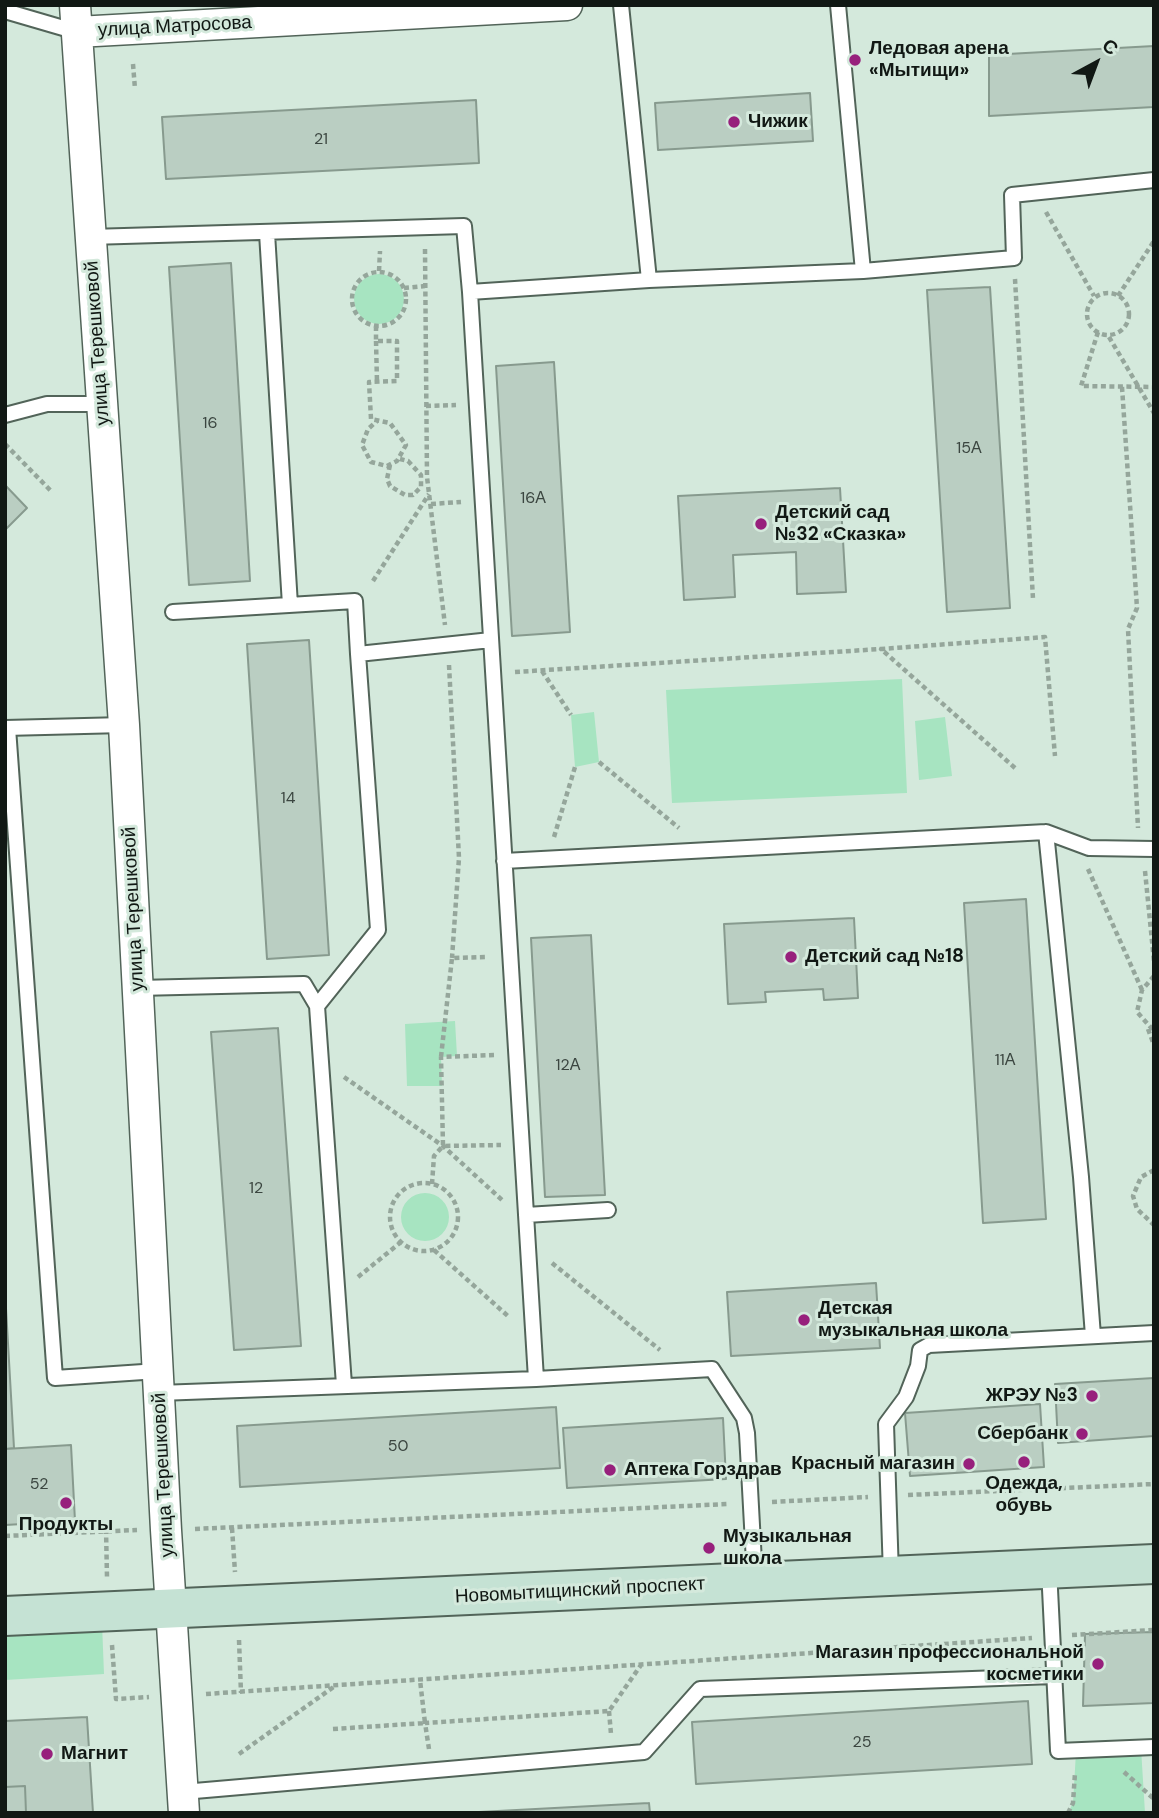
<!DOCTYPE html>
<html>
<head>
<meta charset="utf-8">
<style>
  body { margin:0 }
  #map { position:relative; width:1159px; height:1818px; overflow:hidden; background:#d4e9dc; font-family:"DM Sans",sans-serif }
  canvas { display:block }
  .frame { position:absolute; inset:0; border:7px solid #111814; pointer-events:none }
  .north { position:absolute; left:1061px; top:28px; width:70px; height:70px; -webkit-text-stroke:5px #d4e9dc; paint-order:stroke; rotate:41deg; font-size:19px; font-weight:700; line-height:28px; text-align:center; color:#111814 }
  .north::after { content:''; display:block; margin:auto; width:24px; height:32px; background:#111814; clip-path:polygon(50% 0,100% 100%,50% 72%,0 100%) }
</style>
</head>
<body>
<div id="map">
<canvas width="1159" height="1818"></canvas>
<div class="frame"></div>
<div class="north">С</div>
</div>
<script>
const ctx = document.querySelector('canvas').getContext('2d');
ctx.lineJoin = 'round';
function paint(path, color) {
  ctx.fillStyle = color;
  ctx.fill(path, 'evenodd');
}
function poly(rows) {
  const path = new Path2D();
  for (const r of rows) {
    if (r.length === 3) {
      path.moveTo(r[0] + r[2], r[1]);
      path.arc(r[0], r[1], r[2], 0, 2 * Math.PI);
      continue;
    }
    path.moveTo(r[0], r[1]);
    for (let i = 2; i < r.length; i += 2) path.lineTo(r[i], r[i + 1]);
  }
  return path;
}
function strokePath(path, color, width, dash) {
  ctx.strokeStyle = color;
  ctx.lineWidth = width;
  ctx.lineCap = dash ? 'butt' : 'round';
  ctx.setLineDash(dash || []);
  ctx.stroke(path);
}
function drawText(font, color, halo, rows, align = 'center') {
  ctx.font = font + ' "DM Sans",sans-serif';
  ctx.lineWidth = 6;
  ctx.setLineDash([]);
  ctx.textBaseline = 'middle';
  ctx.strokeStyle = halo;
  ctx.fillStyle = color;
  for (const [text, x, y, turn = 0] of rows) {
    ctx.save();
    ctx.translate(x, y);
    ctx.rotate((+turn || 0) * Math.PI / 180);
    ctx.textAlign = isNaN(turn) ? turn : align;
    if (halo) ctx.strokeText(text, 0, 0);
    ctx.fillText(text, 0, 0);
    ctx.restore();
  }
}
paint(poly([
  [379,299,25],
  [902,679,907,793,672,803,666,690],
  [594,712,599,762,575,767,571,715],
  [945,717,952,776,919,780,915,721],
  [455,1021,457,1056,441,1057,442,1086,407,1086,405,1024],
  [425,1217,24],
  [102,1623,104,1674,5,1680,5,1628],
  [1141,1748,1145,1813,1068,1813,1073,1803,1076,1752]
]), '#a7e4c1');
const building = poly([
  [1154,46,1154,107,989,116,989,55,1154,46],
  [810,93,813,141,658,150,655,103,810,93],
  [476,100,479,163,166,179,162,117,476,100],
  [231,263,250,581,189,585,169,267,231,263],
  [990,287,1010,608,947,612,927,290,990,287],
  [554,362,570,632,512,636,496,366,554,362],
  [5,485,27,508,5,530,5,485],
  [840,488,846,592,797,594,796,552,733,555,735,597,684,600,678,496,840,488],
  [309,640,329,955,267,959,247,644,309,640],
  [1026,899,1046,1219,983,1223,964,903,1026,899],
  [854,918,858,998,824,1000,823,989,765,992,766,1002,728,1004,724,924,854,918],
  [591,935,605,1195,545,1197,531,938,591,935],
  [278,1028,301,1346,234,1350,211,1032,278,1028],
  [876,1283,880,1348,731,1356,727,1292,876,1283],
  [5,1291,14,1448,5,1449,5,1291],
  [1154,1378,1154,1436,1058,1443,1055,1384,1154,1378],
  [1040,1404,1044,1467,910,1476,905,1413,1040,1404],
  [556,1407,560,1468,240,1487,237,1426,556,1407],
  [723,1418,726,1479,567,1488,563,1428,723,1418],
  [71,1445,75,1521,5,1525,5,1449,71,1445],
  [1154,1632,1154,1703,1083,1706,1085,1634,1154,1632],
  [1028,1701,1032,1764,696,1784,692,1722,1028,1701],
  [87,1717,93,1813,26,1813,25,1786,5,1787,5,1721,87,1717],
  [25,1786,26,1813,5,1813,5,1787,25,1786],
  [649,1803,650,1813,460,1813,649,1803]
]);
paint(building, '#bacec2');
strokePath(building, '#879a8e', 2);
const lane = poly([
  [621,5,649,280,863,271,838,5],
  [5,11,77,32],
  [267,233,290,605],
  [90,237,464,226,470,292,649,280],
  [863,271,1014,258,1012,195,1154,180],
  [470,292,536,1379],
  [5,415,47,404,102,404],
  [173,612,355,601,358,654,491,640],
  [5,728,124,725],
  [8,728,55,1378,158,1371],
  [1046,832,1081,1177,1093,1336],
  [504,861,1046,832,1089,848,1154,849],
  [138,988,304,984,317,1006,344,1385],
  [317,1006,378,930,358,654],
  [526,1215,608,1210],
  [159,1393,536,1379,712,1369,744,1418,747,1433,755,1581],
  [1049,1569,1058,1751,1154,1747],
  [891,1575,886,1424,906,1397,918,1366,920,1350,929,1345,1154,1333],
  [183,1792,644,1752,700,1689,1054,1676]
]);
const street = poly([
  [75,5,124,725,166,1530,184,1813],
  [77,32,567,5]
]);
const secondary = poly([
  [5,1616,1154,1564]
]);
strokePath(lane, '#526459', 18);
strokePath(street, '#526459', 33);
strokePath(secondary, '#526459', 42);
strokePath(poly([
  [133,64,135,89],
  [1046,212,1094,296],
  [425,249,427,477,445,625],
  [379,271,380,251],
  [379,299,27],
  [1015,279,1033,599],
  [404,288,425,286],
  [1108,314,21],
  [1118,296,1154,241],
  [376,326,376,341,397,341,397,381,369,382,371,419,390,423,406,445,397,461,387,466,371,462,362,445,368,429,377,421],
  [1098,332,1081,386,1154,387],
  [1109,337,1154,413],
  [376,341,377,382],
  [1122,387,1137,608,1128,629,1138,828],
  [426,406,456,405],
  [5,444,51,491],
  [390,465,387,479,390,486,405,495,413,495,421,487,421,475,408,461,400,459],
  [431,504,461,502],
  [373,581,429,494],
  [449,665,459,858,452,958],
  [542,671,571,715],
  [515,672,881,649],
  [599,762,679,828],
  [1015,768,881,649,1045,637,1055,756],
  [554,837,575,767],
  [1088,869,1142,990],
  [1145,871,1154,961],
  [1154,976,1142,990,1137,1012,1154,1031],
  [1148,1029,1154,1045],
  [494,1055,441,1057,443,1146,501,1145],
  [441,1057,452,958,488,957],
  [344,1077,443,1146,502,1200],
  [1154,1170,1141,1177,1133,1196,1137,1209,1154,1225],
  [424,1217,34],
  [432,1184,434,1156,443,1146],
  [434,1250,509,1317],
  [552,1263,660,1350],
  [358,1277,401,1242],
  [908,1495,1154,1484],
  [772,1502,868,1497],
  [232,1528,235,1572],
  [106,1529,107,1577],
  [195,1529,728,1504],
  [5,1536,137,1530],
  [1072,1635,1154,1630],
  [239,1640,241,1693],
  [112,1645,116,1699,149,1697],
  [206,1694,1032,1638],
  [609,1711,611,1734],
  [333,1729,425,1723,420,1680],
  [429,1749,425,1723,609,1711,641,1665],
  [239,1754,335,1686],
  [1124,1772,1154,1799],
  [1068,1813,1073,1803,1075,1773]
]), '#95a69b', 4.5, [5, 3.5]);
strokePath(lane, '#fff', 14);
strokePath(street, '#fff', 30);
strokePath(secondary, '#c5e2d4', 38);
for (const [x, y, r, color] of [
  [855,60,7,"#97207c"],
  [734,122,7,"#97207c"],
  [761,524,7,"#97207c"],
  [791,957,7,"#97207c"],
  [804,1320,7,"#97207c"],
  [1092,1396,7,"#97207c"],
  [1082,1434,7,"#97207c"],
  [1024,1462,7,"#97207c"],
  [969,1464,7,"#97207c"],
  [610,1470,7,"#97207c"],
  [66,1503,7,"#97207c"],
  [709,1548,7,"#97207c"],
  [1098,1664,7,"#97207c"],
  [47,1754,7,"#97207c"]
]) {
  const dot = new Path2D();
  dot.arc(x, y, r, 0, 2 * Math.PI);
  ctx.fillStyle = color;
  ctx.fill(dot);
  strokePath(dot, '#d4e9dc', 2.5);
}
drawText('16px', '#3b4640', null, [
  ["21",321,140],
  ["16",210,424],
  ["15А",969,449],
  ["16А",533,499],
  ["14",288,799],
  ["11А",1005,1061],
  ["12А",568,1066],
  ["12",256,1189],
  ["50",398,1447],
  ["52",39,1485],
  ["25",862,1743]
]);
drawText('19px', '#111814', '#d4e9dc', [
  ["улица Матросова",175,27,-3],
  ["улица Терешковой",98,343,-94],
  ["улица Терешковой",134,909,-93],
  ["улица Терешковой",164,1475,-93],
  ["Новомытищинский проспект",580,1591,-3]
]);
drawText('bold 19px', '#111814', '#d4e9dc', [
  ["Ледовая арена",869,49],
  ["«Мытищи»",869,71],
  ["Чижик",748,122],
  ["Детский сад",775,513],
  ["№32 «Сказка»",775,535],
  ["Детский сад №18",805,957],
  ["Детская",818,1309],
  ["музыкальная школа",818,1331],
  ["ЖРЭУ №3",1078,1396,"right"],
  ["Сбербанк",1068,1434,"right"],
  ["Красный магазин",955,1464,"right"],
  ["Аптека Горздрав",624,1470],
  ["Одежда,",1024,1484,"center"],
  ["обувь",1024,1506,"center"],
  ["Продукты",66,1525,"center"],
  ["Музыкальная",723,1537],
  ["школа",723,1559],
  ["Магазин профессиональной",1084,1653,"right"],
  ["косметики",1084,1675,"right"],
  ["Магнит",61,1754]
], 'left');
</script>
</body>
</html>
